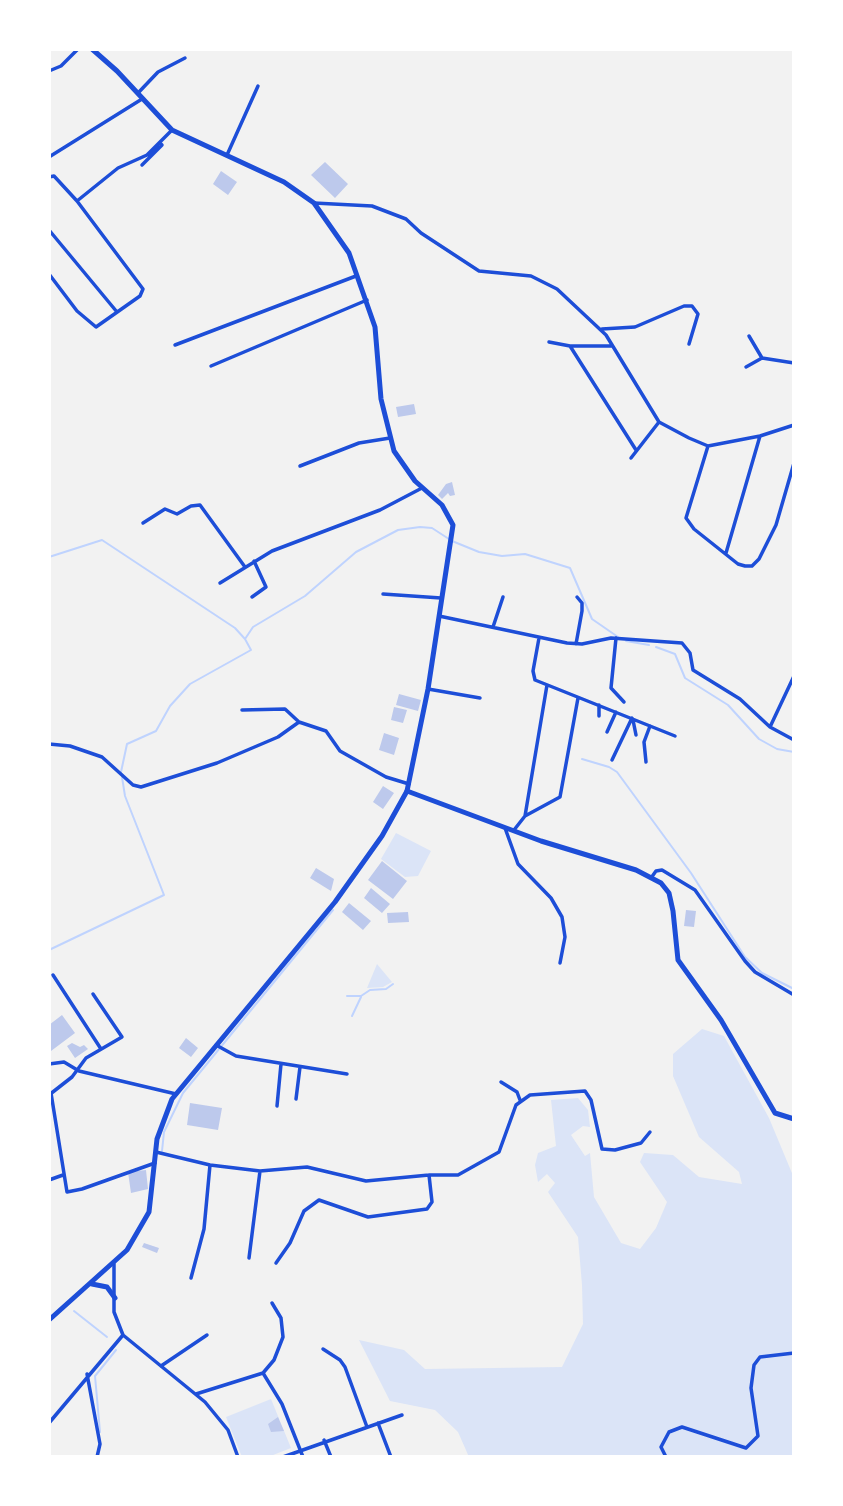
<!DOCTYPE html>
<html>
<head>
<meta charset="utf-8">
<style>
  body { margin:0 }
  #map { position:relative; width:843px; height:1506px; overflow:hidden; background:#f2f2f2; font-family:"PT Sans",sans-serif }
  canvas { display:block }
  .frame { position:absolute; inset:0; border:51px solid #fff; pointer-events:none }
</style>
</head>
<body>
<div id="map">
<canvas width="843" height="1506"></canvas>
<div class="frame"></div>
</div>
<script>
const ctx = document.querySelector('canvas').getContext('2d');
ctx.lineJoin = 'round';
function paint(path, color) {
  ctx.fillStyle = color;
  ctx.fill(path, 'evenodd');
}
function poly(rows) {
  const path = new Path2D();
  for (const r of rows) {
    path.moveTo(r[0], r[1]);
    for (let i = 2; i < r.length; i += 2) path.lineTo(r[i], r[i + 1]);
  }
  return path;
}
function strokePath(path, color, width, dash) {
  ctx.strokeStyle = color;
  ctx.lineWidth = width;
  ctx.lineCap = dash ? 'butt' : 'round';
  ctx.setLineDash(dash || []);
  ctx.stroke(path);
}
paint(poly([
  [396,833,431,851,418,876,405,877,381,859],
  [377,964,392,982,383,987,367,988],
  [702,1029,724,1036,769,1118,794,1178,794,1457,469,1457,458,1432,435,1410,390,1401,359,1340,404,1350,425,1369,562,1367,583,1324,582,1285,578,1237,548,1192,555,1183,547,1174,538,1182,535,1165,538,1153,556,1146,551,1100,578,1098,588,1110,590,1127,583,1126,571,1135,585,1156,590,1153,594,1197,621,1243,640,1249,656,1228,667,1202,640,1162,644,1153,673,1155,699,1177,742,1184,739,1172,699,1137,673,1076,673,1054],
  [271,1399,291,1448,268,1457,242,1457,226,1417]
]), '#dbe4f7');
strokePath(poly([
  [49,557,102,540,235,628,245,639,251,650,190,684,170,706,156,731,127,744,121,772],
  [245,639,253,627,305,596,356,552,398,530,420,527,432,528,452,541,479,552,502,556,525,554,570,568,592,619,618,637],
  [626,641,649,645],
  [656,647,675,654,685,678,728,705,759,739,777,749,794,752],
  [582,759,609,767,617,772,691,873,745,957,762,973,794,989],
  [49,950,164,895,125,796,122,777],
  [347,996,361,996,370,990,386,989,393,984],
  [352,1016,361,997],
  [162,1151,164,1132,183,1093,333,910],
  [74,1311,107,1337],
  [100,1432,95,1376,116,1350]
]), '#bfd3fe', 2);
paint(poly([
  [325,162,348,184,335,198,311,175],
  [221,171,237,182,228,195,213,184],
  [414,404,416,414,398,417,396,407],
  [452,482,455,495,450,496,448,493,442,499,438,495,446,484],
  [399,694,421,700,418,711,396,705],
  [394,707,407,710,403,723,391,720],
  [384,733,399,738,394,755,379,750],
  [383,786,394,793,383,809,373,802],
  [382,861,407,881,393,899,368,880],
  [316,868,334,879,331,891,310,878],
  [371,888,390,904,382,913,364,898],
  [349,903,371,921,363,930,342,912],
  [686,910,696,911,694,927,684,926],
  [408,912,409,922,388,923,387,913],
  [62,1015,75,1033,51,1051,49,1025],
  [186,1038,198,1048,191,1057,179,1048],
  [72,1043,80,1047,84,1045,88,1049,75,1058,67,1046],
  [190,1103,222,1108,218,1130,187,1125],
  [146,1170,148,1189,131,1193,128,1172],
  [144,1243,159,1248,157,1253,142,1247],
  [278,1417,284,1431,271,1432,268,1424]
]), '#bdc9ec');
strokePath(poly([
  [49,71,61,66,78,49],
  [138,93,158,72,185,58],
  [227,155,258,86],
  [49,157,142,99],
  [142,165,162,145,160,143],
  [49,177,54,176,77,201,143,289,140,296,96,327,77,311,49,274],
  [77,201,118,168,147,155,172,130],
  [314,203,372,206,406,219,421,233,479,271,531,276,557,289,606,335,659,422,689,438,708,446,760,436,794,425],
  [49,230,117,312],
  [602,329,635,327,684,306,692,306,698,314,689,344],
  [749,336,762,358],
  [549,342,570,346,611,346],
  [175,345,356,276],
  [570,346,636,450],
  [211,366,367,300],
  [746,367,762,358,794,363],
  [708,446,686,518,694,529,738,564,745,566,752,566,759,559,776,525,794,463],
  [631,458,659,422],
  [300,466,359,443,390,438],
  [143,523,165,509,177,514,191,506,200,505,245,567],
  [726,553,760,436],
  [220,583,272,551,380,510,422,488],
  [383,594,441,598],
  [252,597,266,587,254,561],
  [439,616,567,643,582,644,611,638,682,643,690,653,693,670,740,699,770,727,794,740],
  [493,627,503,597],
  [539,638,533,671,535,680,675,736],
  [616,638,611,688,624,702],
  [576,644,582,611,582,603,577,597],
  [428,689,480,698],
  [599,705,599,716],
  [242,710,285,709,299,722,326,731,340,751,386,777,409,784],
  [633,720,636,735],
  [770,727,794,676],
  [607,732,616,712],
  [49,744,70,746,102,757,133,785,141,787,217,763,278,737,299,722],
  [612,760,632,718],
  [646,762,644,742,650,726],
  [525,816,547,685],
  [505,828,518,864,551,898,562,917,565,937,560,963],
  [514,830,525,816,560,797,578,698],
  [651,878,656,871,662,870,695,890,745,961,755,972,794,995],
  [53,975,101,1049],
  [216,1045,236,1056,347,1074],
  [49,1064,64,1062,79,1071,176,1094],
  [501,1082,517,1092,520,1100],
  [51,1093,67,1192,82,1189,155,1163],
  [49,1095,72,1077,86,1058,122,1037,93,994],
  [296,1099,300,1067],
  [277,1106,281,1064],
  [156,1152,210,1165,260,1171,307,1167,366,1181,429,1175],
  [49,1180,63,1175],
  [249,1258,260,1171],
  [276,1263,290,1243,304,1211,319,1200,368,1217,427,1209,432,1202,429,1175,458,1175,499,1152,516,1105,530,1095,585,1091,591,1100,602,1149,615,1150,641,1143,650,1132],
  [114,1264,114,1312,123,1335,205,1402,228,1430,238,1457],
  [191,1278,204,1229,210,1165],
  [272,1303,281,1318,283,1337,274,1360,263,1373,282,1404,303,1457],
  [323,1349,340,1360,345,1367,367,1427],
  [161,1366,207,1335],
  [87,1374,100,1444,97,1457],
  [196,1394,263,1373],
  [49,1423,123,1335],
  [378,1423,391,1457],
  [324,1440,331,1457],
  [283,1457,402,1415],
  [666,1457,661,1447,669,1432,682,1427,746,1448,758,1436,751,1388,754,1365,760,1357,794,1353]
]), '#1d4ed8', 3.5);
strokePath(poly([
  [92,1284,107,1287,115,1298],
  [49,1320,127,1250,149,1212,157,1139,172,1099,335,902,382,836,407,791]
]), '#1d4ed8', 5);
strokePath(poly([
  [92,49,117,71,172,130,284,182,314,203,349,253,375,327,381,399,394,451,415,481,442,505,453,525,428,689,407,791,541,841,636,870,661,883,669,893,673,911,678,960,721,1020,775,1113,794,1119]
]), '#1d4ed8', 5);
</script>
</body>
</html>
